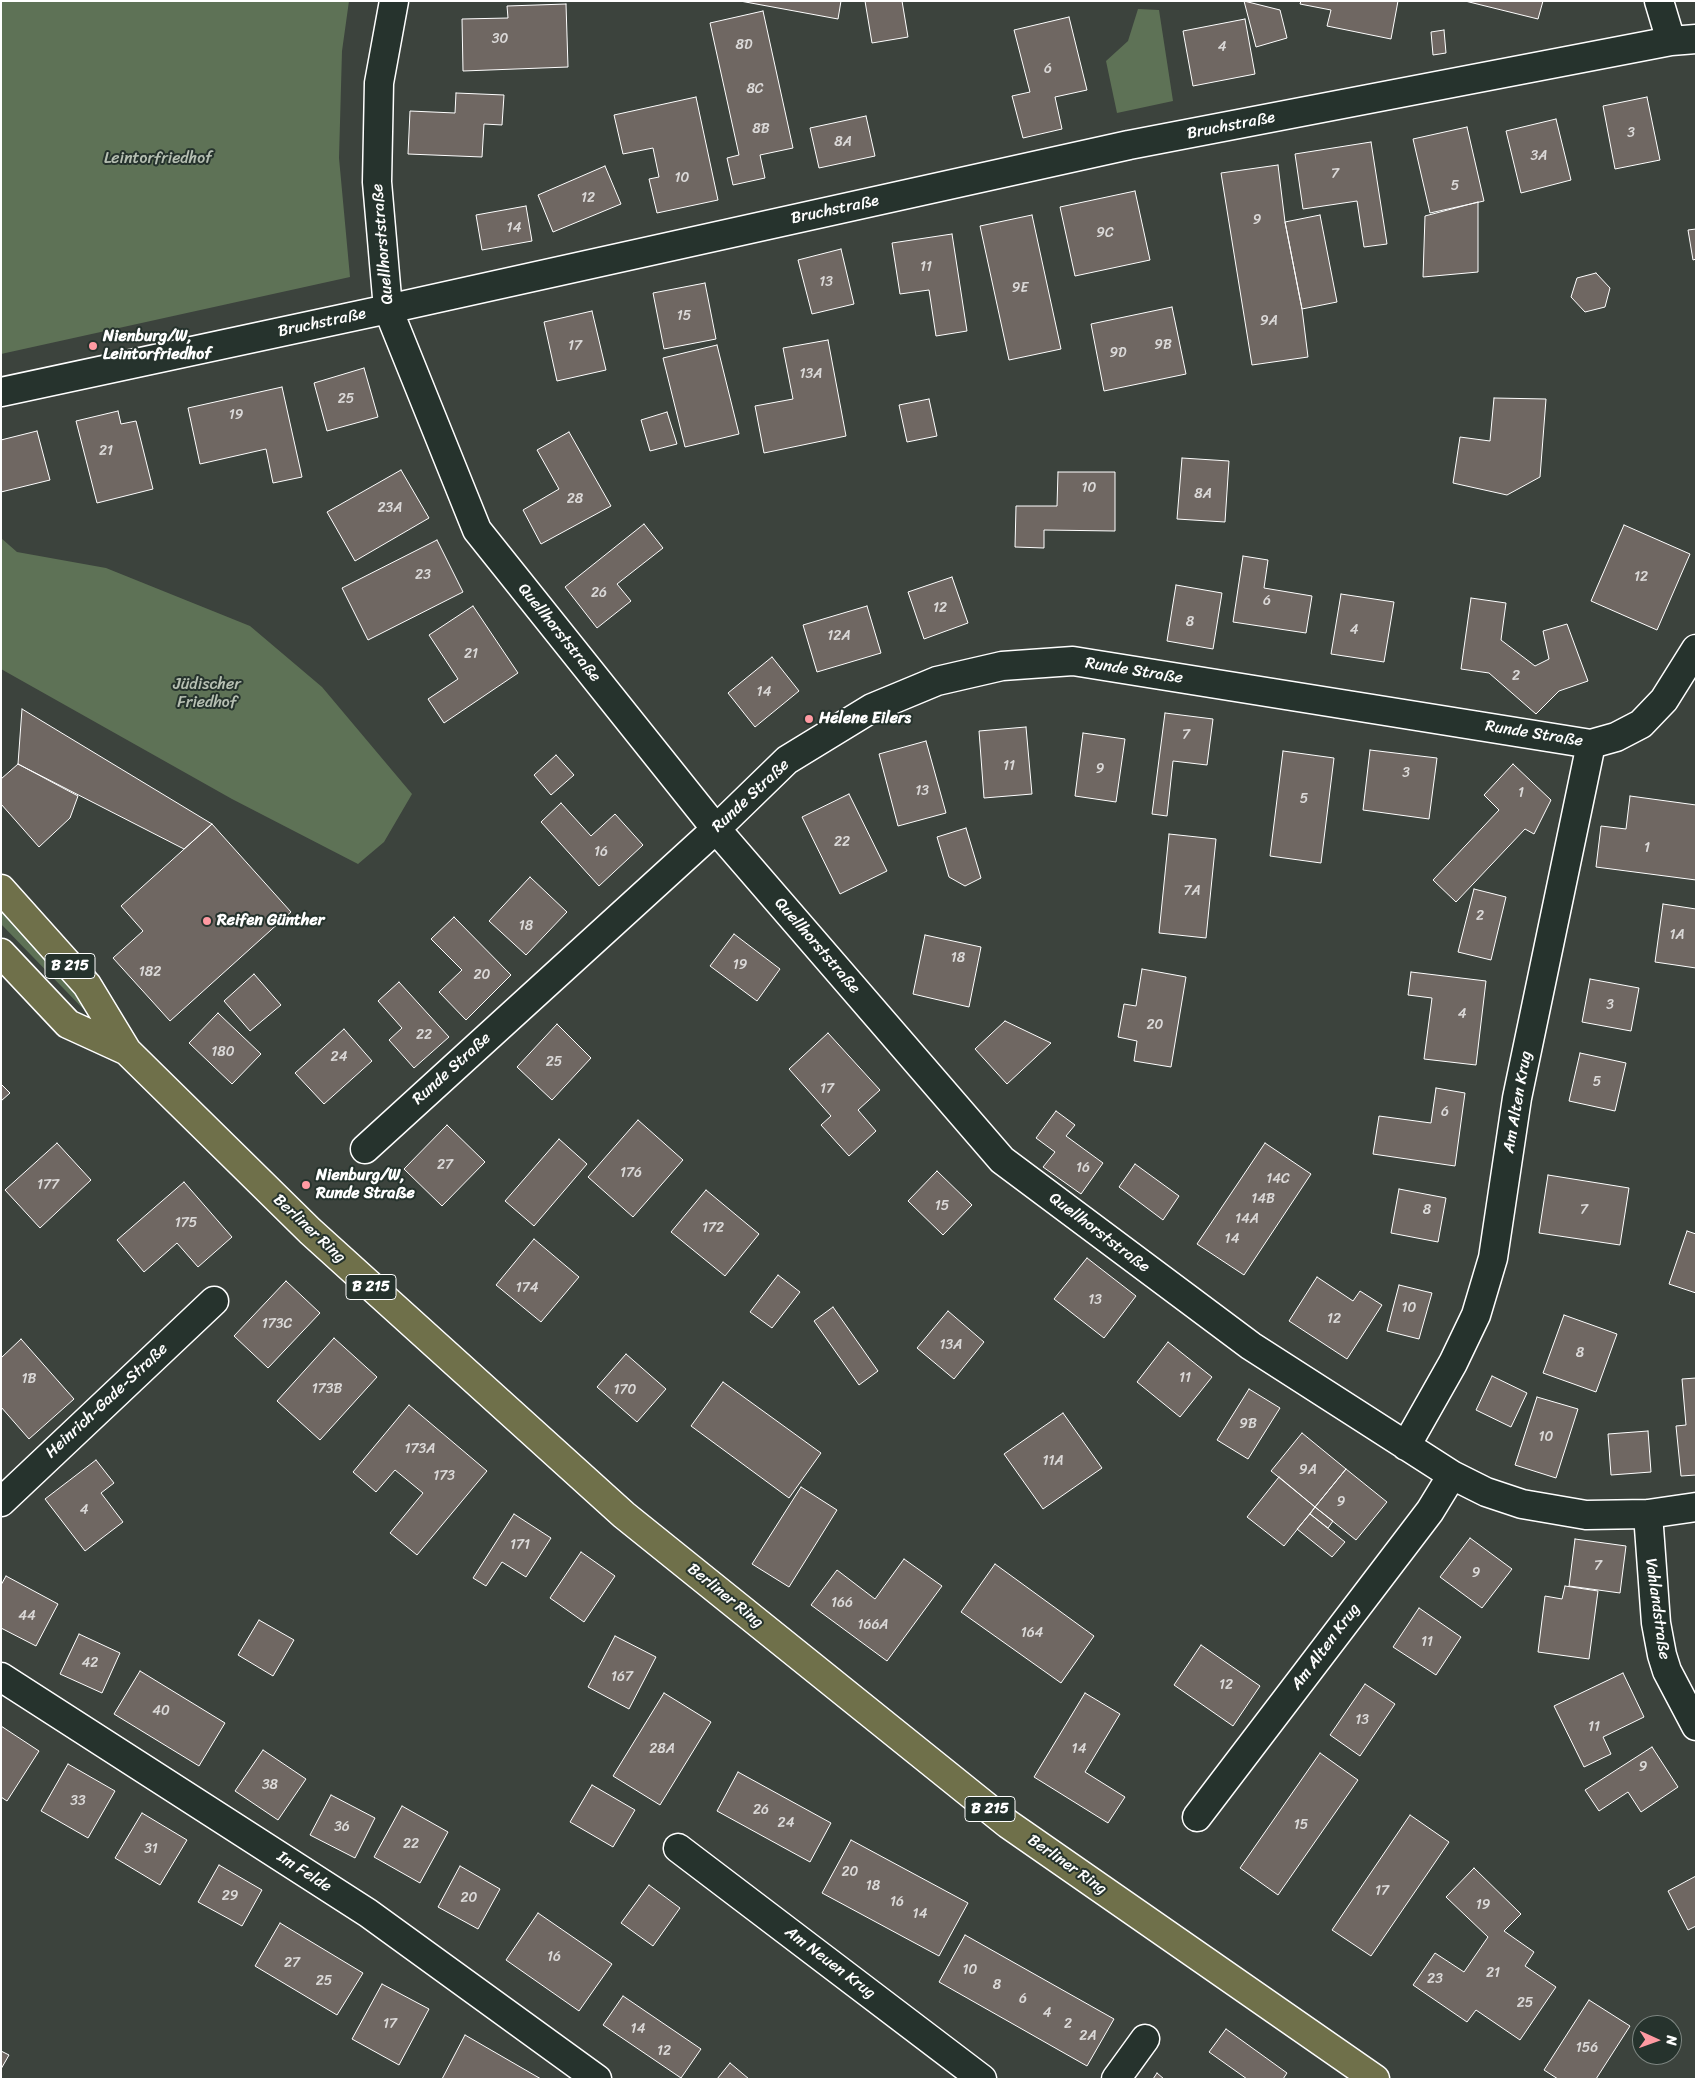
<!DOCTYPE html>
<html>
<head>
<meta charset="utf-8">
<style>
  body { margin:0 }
  #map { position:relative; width:1697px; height:2080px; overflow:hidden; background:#3c433d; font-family:Sriracha,sans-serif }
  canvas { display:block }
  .frame { position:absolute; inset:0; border:2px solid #fff; pointer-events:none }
  .north { position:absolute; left:1632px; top:2015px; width:50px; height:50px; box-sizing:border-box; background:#26332d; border:1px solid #7d8581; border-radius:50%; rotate:92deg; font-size:14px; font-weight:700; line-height:20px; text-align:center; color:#fff }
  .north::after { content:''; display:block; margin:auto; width:18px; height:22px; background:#ff9aa2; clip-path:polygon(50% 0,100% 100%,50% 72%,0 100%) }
</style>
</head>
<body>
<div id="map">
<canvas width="1697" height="2080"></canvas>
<div class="frame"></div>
<div class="north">N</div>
</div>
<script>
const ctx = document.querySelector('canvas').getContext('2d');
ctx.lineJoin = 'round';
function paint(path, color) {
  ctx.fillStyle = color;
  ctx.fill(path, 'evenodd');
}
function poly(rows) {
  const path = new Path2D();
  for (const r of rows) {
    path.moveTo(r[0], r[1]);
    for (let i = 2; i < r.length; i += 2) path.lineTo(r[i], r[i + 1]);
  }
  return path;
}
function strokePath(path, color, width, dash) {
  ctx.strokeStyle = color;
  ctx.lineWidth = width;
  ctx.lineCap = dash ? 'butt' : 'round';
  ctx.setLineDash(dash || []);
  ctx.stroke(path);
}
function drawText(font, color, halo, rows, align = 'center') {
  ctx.font = font + ' Sriracha,sans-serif';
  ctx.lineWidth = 4;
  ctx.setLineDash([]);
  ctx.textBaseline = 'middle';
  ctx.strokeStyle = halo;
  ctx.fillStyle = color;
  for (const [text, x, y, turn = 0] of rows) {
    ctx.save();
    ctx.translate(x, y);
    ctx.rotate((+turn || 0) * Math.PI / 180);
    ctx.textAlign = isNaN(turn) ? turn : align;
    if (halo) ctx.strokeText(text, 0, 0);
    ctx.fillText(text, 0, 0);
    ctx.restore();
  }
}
paint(poly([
  [1,1,349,1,342,51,339,158,350,277,1,354],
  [1138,9,1159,10,1173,101,1117,113,1106,61,1128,41],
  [1,538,17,552,106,568,250,626,322,687,412,794,384,842,358,864,232,799,1,669],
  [1,904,96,1016,94,1020,1,924]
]), '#5e7256');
const building = poly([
  [740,1,841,1,838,19,740,1],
  [865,1,902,1,908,37,872,43,865,1],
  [1244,1,1280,10,1287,38,1256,47,1244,1],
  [1301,1,1398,1,1391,39,1327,26,1331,10,1300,4,1301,1],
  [1465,1,1543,1,1538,19,1465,1],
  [566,4,568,67,463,71,462,19,508,18,507,6,566,4],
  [763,11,793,148,760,155,765,178,733,185,727,158,739,155,710,23,763,11],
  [1069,17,1087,90,1055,97,1062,129,1023,138,1012,96,1030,92,1014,30,1069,17],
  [1245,19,1255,74,1193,86,1183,31,1245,19],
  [1444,30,1446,53,1433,55,1431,32,1444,30],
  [456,93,504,95,502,125,484,124,482,157,408,154,410,111,455,113,456,93],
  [696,97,718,200,657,213,649,179,659,177,653,148,623,154,614,115,696,97],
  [1647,97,1660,160,1615,169,1603,106,1647,97],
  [866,116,875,156,819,168,810,128,866,116],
  [1556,119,1571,180,1521,193,1506,131,1556,119],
  [1467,127,1484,201,1430,213,1413,139,1467,127],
  [1371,142,1387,244,1364,247,1357,201,1303,209,1295,154,1371,142],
  [1278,165,1285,222,1302,309,1308,357,1252,365,1221,173,1278,165],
  [605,166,621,204,553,232,538,195,605,166],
  [1135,191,1150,260,1075,276,1060,207,1135,191],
  [1478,202,1478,272,1423,277,1425,216,1478,202],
  [526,206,532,241,482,250,476,215,526,206],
  [1032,215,1061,349,1009,360,980,226,1032,215],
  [1320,215,1337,302,1302,309,1285,222,1320,215],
  [1696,229,1696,259,1693,260,1688,230,1696,229],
  [952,234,967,331,936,336,929,290,900,294,892,243,952,234],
  [841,249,854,304,812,314,798,260,841,249],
  [1596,273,1610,288,1605,307,1585,312,1571,297,1577,278,1596,273],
  [705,283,716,339,664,349,653,293,705,283],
  [1172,307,1186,374,1104,391,1091,324,1172,307],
  [592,311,606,370,557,381,544,322,592,311],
  [828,340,846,436,764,453,755,406,793,399,783,348,828,340],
  [717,345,739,434,685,447,663,358,717,345],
  [364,368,378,417,327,431,314,383,364,368],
  [282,387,302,477,273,483,266,449,200,464,188,408,282,387],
  [1494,398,1546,399,1540,477,1507,495,1453,483,1460,437,1490,441,1494,398],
  [929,399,937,436,907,442,899,405,929,399],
  [118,411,121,424,136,421,153,489,97,503,76,421,118,411],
  [667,412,677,444,650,451,641,420,667,412],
  [37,431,50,480,1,492,1,440,37,431],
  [569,432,611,506,541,544,523,510,559,489,537,450,569,432],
  [1182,458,1229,461,1225,522,1177,519,1182,458],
  [401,470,429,518,355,561,327,512,401,470],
  [1058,472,1115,472,1115,531,1044,530,1044,548,1015,547,1016,506,1057,506,1058,472],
  [644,524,663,548,617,584,631,601,597,628,565,587,644,524],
  [1624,525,1690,554,1657,630,1591,601,1624,525],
  [437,540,463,592,368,640,342,588,437,540],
  [1243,556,1268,560,1264,588,1312,596,1306,633,1233,622,1243,556],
  [952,577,968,623,924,639,908,592,952,577],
  [1176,585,1222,593,1213,649,1167,641,1176,585],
  [1341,594,1394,602,1384,662,1331,654,1341,594],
  [1471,598,1506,603,1501,640,1535,666,1549,659,1543,631,1567,624,1588,681,1559,691,1536,714,1489,673,1461,669,1471,598],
  [473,606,518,673,444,723,428,699,458,679,429,635,473,606],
  [867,606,881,653,817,672,803,625,867,606],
  [772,657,799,691,755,727,728,693,772,657],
  [22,709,212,824,184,849,18,764,22,709],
  [1165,713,1213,719,1207,765,1173,761,1167,816,1152,814,1165,713],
  [1026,727,1032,794,984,798,979,731,1026,727],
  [1083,733,1125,739,1116,802,1075,796,1083,733],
  [926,741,946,813,898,826,879,754,926,741],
  [1370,750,1437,758,1429,819,1363,810,1370,750],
  [1283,751,1334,758,1321,863,1270,856,1283,751],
  [556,755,574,775,551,795,534,775,556,755],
  [18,764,78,796,70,818,39,847,1,804,1,779,18,764],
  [1513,764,1551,800,1534,834,1525,829,1456,902,1433,880,1499,810,1484,795,1513,764],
  [849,794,887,871,840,894,802,817,849,794],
  [1630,796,1696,805,1696,880,1596,867,1601,826,1626,829,1630,796],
  [561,803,591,836,615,814,643,845,599,886,541,822,561,803],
  [212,824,291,912,170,1021,113,958,143,931,121,906,212,824],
  [966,828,981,878,965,886,949,877,937,837,966,828],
  [1169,834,1216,839,1206,938,1159,933,1169,834],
  [530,877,567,912,526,955,489,921,530,877],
  [1474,889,1506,897,1491,960,1458,952,1474,889],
  [1663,904,1696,909,1696,968,1655,962,1663,904],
  [454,917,511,975,466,1020,439,992,462,970,431,939,454,917],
  [734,934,780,969,757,1001,710,966,734,934],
  [925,935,981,947,969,1007,913,994,925,935],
  [1142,969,1186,977,1171,1067,1134,1061,1137,1041,1118,1037,1124,1004,1136,1006,1142,969],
  [1411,972,1486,981,1476,1065,1424,1059,1432,998,1408,995,1411,972],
  [254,974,281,1005,250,1031,224,1001,254,974],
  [1590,979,1639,988,1631,1031,1582,1022,1590,979],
  [399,982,449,1037,414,1068,389,1040,402,1028,378,1001,399,982],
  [218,1013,261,1054,232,1084,189,1043,218,1013],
  [1005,1021,1051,1043,1007,1084,975,1049,1005,1021],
  [557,1024,591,1058,552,1100,517,1067,557,1024],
  [344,1029,372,1061,324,1104,295,1073,344,1029],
  [828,1033,880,1090,858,1110,876,1131,849,1156,821,1125,831,1116,789,1069,828,1033],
  [1580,1053,1626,1063,1615,1111,1569,1101,1580,1053],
  [1,1084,10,1093,1,1101,1,1084],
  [1436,1088,1465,1093,1455,1166,1373,1154,1379,1116,1431,1123,1436,1088],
  [1056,1111,1075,1125,1066,1136,1103,1163,1081,1194,1043,1167,1055,1152,1036,1138,1056,1111],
  [638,1120,683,1160,633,1217,588,1177,638,1120],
  [447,1125,485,1162,442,1206,404,1169,447,1125],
  [559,1139,587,1164,534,1226,505,1201,559,1139],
  [57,1143,91,1180,40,1228,5,1190,57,1143],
  [1265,1143,1311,1174,1244,1275,1197,1244,1265,1143],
  [1135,1164,1179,1196,1163,1220,1119,1187,1135,1164],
  [937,1171,972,1205,943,1235,908,1201,937,1171],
  [1548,1175,1629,1188,1620,1245,1539,1233,1548,1175],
  [184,1182,232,1237,198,1267,177,1243,144,1272,117,1240,184,1182],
  [1399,1189,1446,1198,1438,1242,1391,1233,1399,1189],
  [706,1190,759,1234,725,1276,671,1232,706,1190],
  [1687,1231,1696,1234,1696,1293,1669,1284,1687,1231],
  [534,1239,579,1277,541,1322,496,1285,534,1239],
  [1087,1258,1136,1296,1104,1338,1054,1299,1087,1258],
  [778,1275,800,1292,772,1328,750,1312,778,1275],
  [1317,1277,1353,1301,1360,1291,1382,1305,1347,1359,1289,1321,1317,1277],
  [286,1281,320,1313,268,1368,234,1336,286,1281],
  [1399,1285,1432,1293,1419,1339,1387,1331,1399,1285],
  [833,1307,878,1371,859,1385,814,1321,833,1307],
  [948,1311,984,1342,954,1379,917,1348,948,1311],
  [1564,1315,1617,1334,1596,1392,1543,1373,1564,1315],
  [334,1338,377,1377,320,1440,277,1401,334,1338],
  [21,1339,74,1399,29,1439,1,1407,1,1358,21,1339],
  [1168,1342,1212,1377,1180,1417,1137,1382,1168,1342],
  [626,1354,666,1389,637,1422,597,1387,626,1354],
  [1492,1376,1527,1393,1511,1427,1476,1410,1492,1376],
  [1696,1378,1696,1475,1681,1476,1676,1426,1686,1425,1682,1379,1696,1378],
  [723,1382,821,1453,789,1498,691,1426,723,1382],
  [1249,1389,1280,1408,1248,1459,1217,1440,1249,1389],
  [1537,1397,1578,1409,1556,1478,1515,1465,1537,1397],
  [409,1405,487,1471,417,1555,390,1533,423,1493,395,1470,376,1492,353,1472,409,1405],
  [1063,1413,1102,1468,1043,1509,1004,1454,1063,1413],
  [1648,1431,1651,1472,1611,1475,1608,1434,1648,1431],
  [1302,1433,1346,1469,1315,1507,1271,1471,1302,1433],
  [96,1460,114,1483,101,1493,123,1522,85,1551,45,1499,96,1460],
  [1346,1469,1387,1502,1356,1540,1315,1507,1346,1469],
  [1279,1477,1315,1507,1284,1546,1247,1517,1279,1477],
  [801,1487,837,1510,789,1587,752,1564,801,1487],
  [1315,1507,1333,1521,1328,1528,1310,1514,1315,1507],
  [514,1514,551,1538,526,1577,502,1562,486,1586,473,1578,514,1514],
  [1310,1514,1345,1542,1332,1557,1297,1529,1310,1514],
  [1470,1538,1512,1569,1482,1608,1440,1577,1470,1538],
  [1575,1539,1626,1546,1620,1593,1569,1586,1575,1539],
  [581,1552,615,1576,584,1622,550,1598,581,1552],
  [904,1559,942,1586,887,1661,811,1605,837,1570,875,1599,904,1559],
  [995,1564,1094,1636,1061,1683,961,1612,995,1564],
  [6,1576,58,1604,36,1646,1,1628,1,1585,6,1576],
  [1565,1586,1598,1591,1589,1659,1538,1652,1545,1596,1562,1599,1565,1586],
  [1419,1608,1461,1637,1436,1675,1393,1647,1419,1608],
  [259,1620,294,1640,273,1676,238,1655,259,1620],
  [79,1634,120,1653,102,1693,60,1674,79,1634],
  [615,1636,656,1657,629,1709,588,1687,615,1636],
  [1201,1645,1260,1686,1233,1726,1174,1685,1201,1645],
  [140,1671,225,1723,199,1766,114,1714,140,1671],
  [1623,1673,1644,1717,1603,1737,1611,1754,1584,1767,1554,1706,1623,1673],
  [1365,1684,1395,1704,1360,1756,1330,1735,1365,1684],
  [664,1693,711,1722,660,1805,613,1776,664,1693],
  [1085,1693,1120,1714,1085,1772,1125,1797,1108,1823,1034,1777,1085,1693],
  [1,1726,39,1751,7,1801,1,1797,1,1726],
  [1652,1747,1678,1787,1641,1812,1628,1792,1599,1811,1585,1790,1652,1747],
  [263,1750,306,1779,278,1820,235,1791,263,1750],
  [1320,1753,1358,1780,1278,1895,1240,1868,1320,1753],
  [68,1764,115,1791,88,1838,41,1811,68,1764],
  [738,1772,831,1823,810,1862,717,1811,738,1772],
  [592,1785,635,1810,613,1847,570,1822,592,1785],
  [331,1795,375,1818,355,1858,310,1835,331,1795],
  [402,1806,448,1832,420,1883,374,1857,402,1806],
  [142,1813,187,1840,160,1885,115,1858,142,1813],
  [1410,1815,1449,1842,1371,1956,1332,1930,1410,1815],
  [851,1840,968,1903,939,1956,822,1893,851,1840],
  [219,1865,262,1890,242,1926,198,1902,219,1865],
  [460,1866,500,1889,478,1929,438,1907,460,1866],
  [1474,1868,1521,1914,1504,1931,1534,1952,1525,1966,1556,1987,1520,2040,1476,2010,1467,2022,1413,1985,1435,1953,1464,1972,1488,1937,1446,1897,1474,1868],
  [1696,1876,1696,1926,1688,1930,1668,1891,1696,1876],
  [649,1885,680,1908,653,1946,621,1923,649,1885],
  [538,1913,612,1964,579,2011,506,1960,538,1913],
  [280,1923,363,1973,337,2015,255,1966,280,1923],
  [965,1935,1114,2019,1087,2066,939,1982,965,1935],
  [382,1984,429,2009,399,2065,352,2039,382,1984],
  [623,1996,701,2049,681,2078,603,2025,623,1996],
  [1589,2000,1630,2026,1596,2079,1558,2079,1544,2070,1589,2000],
  [1226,2029,1287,2073,1283,2079,1247,2079,1209,2052,1226,2029],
  [465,2035,541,2079,442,2079,465,2035],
  [1,2051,9,2055,1,2069,1,2051],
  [730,2063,749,2079,717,2079,730,2063],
  [1157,2073,1164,2079,1153,2079,1157,2073]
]);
paint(building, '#6f6762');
strokePath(building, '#fff', 1);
const minor = poly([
  [394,1,379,83,377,182,388,309,477,530,716,829,1002,1160,1251,1346,1452,1475,1486,1492,1522,1504,1586,1515,1648,1514,1696,1507],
  [1659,1,1671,41],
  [1,392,388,309,1129,145,1671,41,1696,39],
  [365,1149,716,829,787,760,872,708,937,681,1002,666,1073,661,1591,744,1616,737,1641,724,1664,700,1696,649],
  [1406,1446,1453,1363,1476,1315,1493,1258,1517,1098,1591,744],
  [1,1502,214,1301],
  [1648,1514,1656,1623,1662,1655,1667,1671,1696,1726],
  [1,1677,368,1913,597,2079],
  [1197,1817,1430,1511,1452,1475],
  [678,1848,982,2079],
  [1116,2079,1145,2039]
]);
const major = poly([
  [1,889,87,985,127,1051,310,1231,624,1515,1008,1824,1375,2079],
  [1,953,68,1024,127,1051]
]);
strokePath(minor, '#fff', 31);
strokePath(major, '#fff', 31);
strokePath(minor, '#26332d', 28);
strokePath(major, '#6f704a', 28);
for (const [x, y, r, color] of [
  [93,346,5,"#ff9aa2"],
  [809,719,5,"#ff9aa2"],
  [207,921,5,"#ff9aa2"],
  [306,1185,5,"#ff9aa2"]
]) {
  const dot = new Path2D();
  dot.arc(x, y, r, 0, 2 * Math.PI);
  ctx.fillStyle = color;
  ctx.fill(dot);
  strokePath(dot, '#26332d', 2);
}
drawText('14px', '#dbd9d8', null, [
  ["30",500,39],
  ["8D",744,45],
  ["4",1222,47],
  ["6",1048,69],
  ["8C",755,89],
  ["8B",761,129],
  ["3",1631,133],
  ["8A",843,142],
  ["3A",1539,156],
  ["7",1335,174],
  ["10",682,178],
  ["5",1455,186],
  ["12",588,198],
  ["9",1257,220],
  ["14",514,228],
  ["9C",1105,233],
  ["11",926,267],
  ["13",826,282],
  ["9E",1020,288],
  ["15",684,316],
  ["9A",1269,321],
  ["9B",1163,345],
  ["17",575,346],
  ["9D",1118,353],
  ["13A",811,374],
  ["25",346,399],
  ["19",236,415],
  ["21",106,451],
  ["10",1089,488],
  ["8A",1203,494],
  ["28",575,499],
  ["23A",390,508],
  ["23",423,575],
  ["12",1641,577],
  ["26",599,593],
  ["6",1267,601],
  ["12",940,608],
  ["8",1190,622],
  ["4",1354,630],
  ["12A",839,636],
  ["21",471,654],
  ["2",1516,676],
  ["14",764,692],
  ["7",1186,735],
  ["11",1009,766],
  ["9",1100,769],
  ["3",1406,773],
  ["13",922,791],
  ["1",1521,793],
  ["5",1304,799],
  ["22",842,842],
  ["1",1647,848],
  ["16",601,852],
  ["7A",1192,891],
  ["2",1480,916],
  ["18",526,926],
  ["1A",1677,935],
  ["18",958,958],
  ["19",740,965],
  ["182",150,972],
  ["20",482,975],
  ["3",1610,1005],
  ["4",1462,1014],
  ["20",1155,1025],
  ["22",424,1035],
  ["180",223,1052],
  ["24",339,1057],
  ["25",554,1062],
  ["5",1597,1082],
  ["17",827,1089],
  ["6",1445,1112],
  ["27",445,1165],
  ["16",1083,1168],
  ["176",631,1173],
  ["14C",1278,1179],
  ["177",48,1185],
  ["14B",1263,1199],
  ["15",942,1206],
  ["8",1427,1210],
  ["7",1584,1210],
  ["14A",1247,1219],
  ["175",186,1223],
  ["172",713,1228],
  ["14",1232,1239],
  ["174",527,1288],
  ["13",1095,1300],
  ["10",1409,1308],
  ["12",1334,1319],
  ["173C",277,1324],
  ["13A",951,1345],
  ["8",1580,1353],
  ["11",1185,1378],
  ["1B",29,1379],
  ["173B",327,1389],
  ["170",625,1390],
  ["9B",1248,1424],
  ["10",1546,1437],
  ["173A",420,1449],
  ["11A",1053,1461],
  ["9A",1308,1470],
  ["173",444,1476],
  ["9",1341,1502],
  ["4",84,1510],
  ["171",520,1545],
  ["7",1598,1566],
  ["9",1476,1573],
  ["166",842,1603],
  ["44",27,1616],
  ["166A",873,1625],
  ["164",1032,1633],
  ["11",1427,1642],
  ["42",90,1663],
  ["167",622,1677],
  ["12",1226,1685],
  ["40",161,1711],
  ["13",1362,1720],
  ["11",1594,1727],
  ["28A",662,1749],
  ["14",1079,1749],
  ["9",1643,1767],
  ["38",270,1785],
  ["33",78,1801],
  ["26",761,1810],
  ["24",786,1823],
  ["15",1301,1825],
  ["36",342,1827],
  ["22",411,1844],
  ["31",151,1849],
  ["20",850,1872],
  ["18",873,1886],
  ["17",1382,1891],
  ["29",230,1896],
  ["20",469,1898],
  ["16",897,1902],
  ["19",1483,1905],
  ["14",920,1914],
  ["16",554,1957],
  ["27",292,1963],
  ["10",970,1970],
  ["21",1493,1973],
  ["23",1435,1979],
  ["25",324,1981],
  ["8",997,1985],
  ["6",1023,1999],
  ["25",1525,2003],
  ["4",1047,2013],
  ["17",390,2024],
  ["2",1068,2024],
  ["14",638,2029],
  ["2A",1088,2036],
  ["156",1587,2048],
  ["12",664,2051]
]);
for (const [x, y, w] of [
  [70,966,50],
  [371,1287,50],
  [990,1809,50]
]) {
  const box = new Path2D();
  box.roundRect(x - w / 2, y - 12.5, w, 25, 4);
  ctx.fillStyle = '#26332d';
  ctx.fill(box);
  strokePath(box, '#fff', 1);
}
drawText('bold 15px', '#fff', null, [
  ["B 215",70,966],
  ["B 215",371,1287],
  ["B 215",990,1809]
]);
drawText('16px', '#fff', '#26332d', [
  ["Bruchstraße",1231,126,-11],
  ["Bruchstraße",835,210,-12],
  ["Quellhorststraße",383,244,-95],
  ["Bruchstraße",322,323,-12],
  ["Quellhorststraße",559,633,51],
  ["Runde Straße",1134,671,9],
  ["Runde Straße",1534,734,9],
  ["Runde Straße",751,796,-43],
  ["Quellhorststraße",817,946,49],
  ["Runde Straße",452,1069,-42],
  ["Am Alten Krug",1518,1102,-80],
  ["Berliner Ring",309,1229,43],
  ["Quellhorststraße",1099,1233,37],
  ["Heinrich-Gade-Straße",107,1401,-43],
  ["Berliner Ring",725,1596,39],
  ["Vahlandstraße",1657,1609,82],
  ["Am Alten Krug",1326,1647,-53],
  ["Berliner Ring",1067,1865,35],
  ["Im Felde",304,1872,33],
  ["Am Neuen Krug",830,1963,37]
]);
drawText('16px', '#b7c0b3', '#26332d', [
  ["Leintorfriedhof",158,159],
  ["Jüdischer",207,685],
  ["Friedhof",207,703]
]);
drawText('bold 16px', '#fff', '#26332d', [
  ["Nienburg/W,",103,337],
  ["Leintorfriedhof",103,355],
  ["Helene Eilers",819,719],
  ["Reifen Günther",217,921],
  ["Nienburg/W,",316,1176],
  ["Runde Straße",316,1194]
], 'left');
</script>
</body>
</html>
